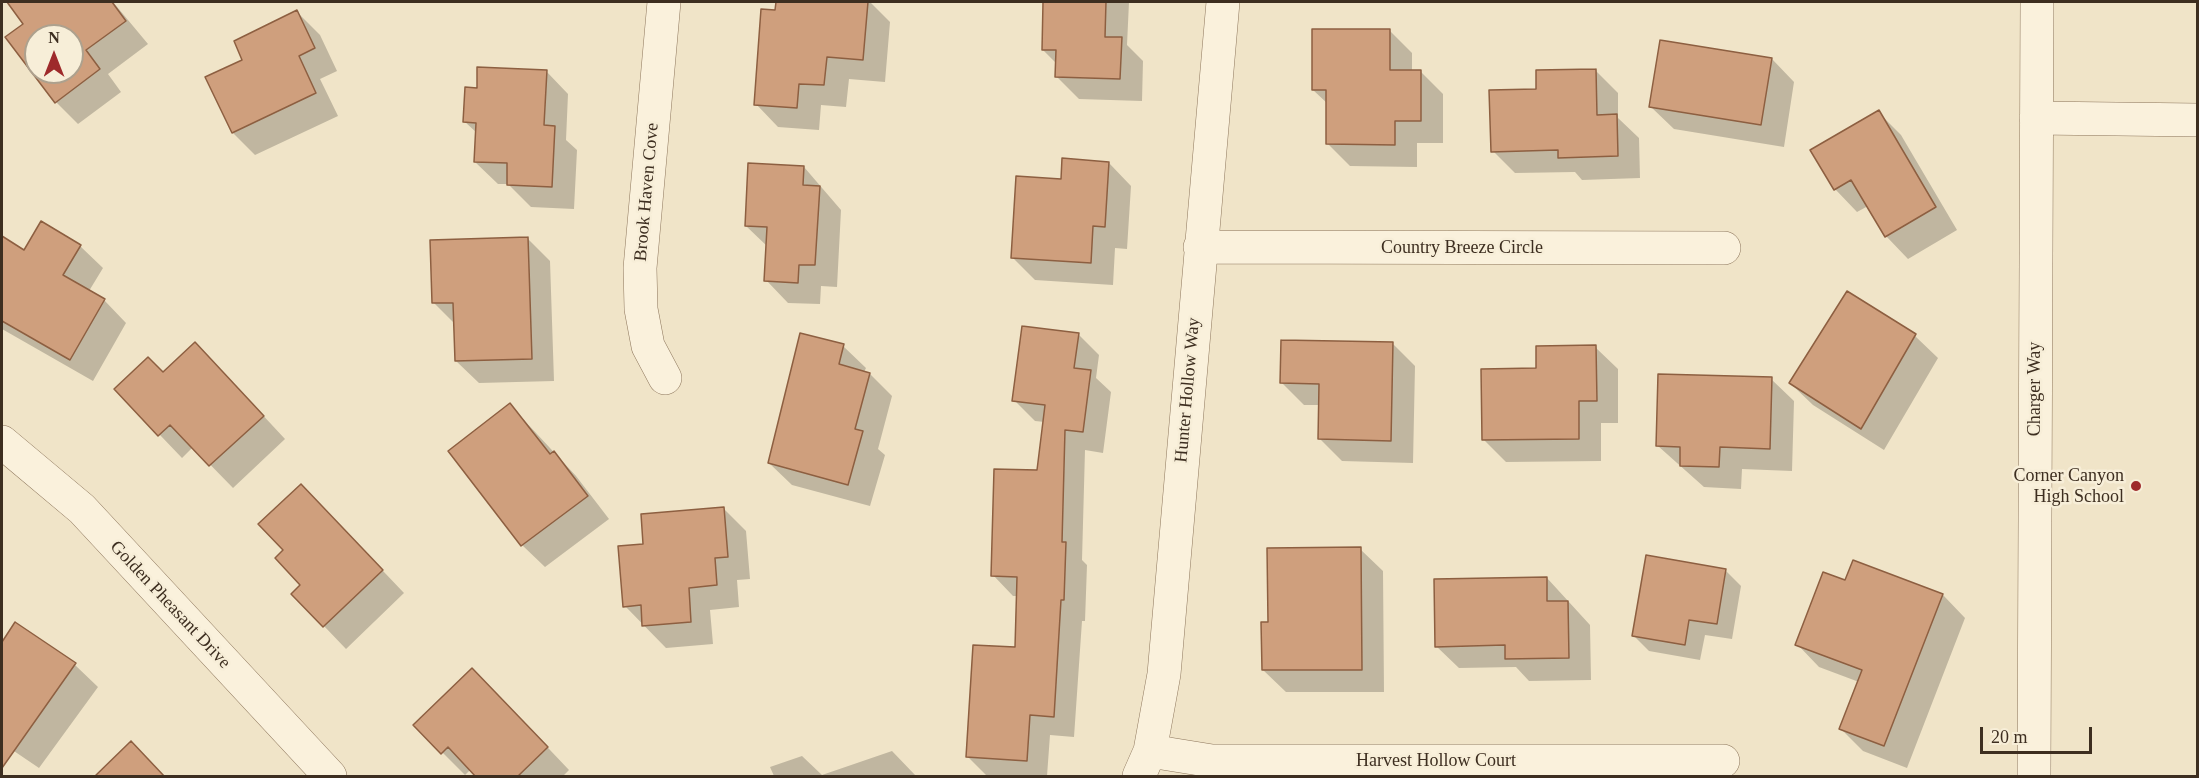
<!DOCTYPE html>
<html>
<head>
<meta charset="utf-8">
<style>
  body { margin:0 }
  #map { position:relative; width:2199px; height:778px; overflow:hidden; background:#f0e4c8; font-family:"Times New Roman",serif }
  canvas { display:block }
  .frame { position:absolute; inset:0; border:3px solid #3d2e20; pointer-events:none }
  .north { position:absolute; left:24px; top:24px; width:60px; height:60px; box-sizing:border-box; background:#f7eed8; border:2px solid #ada18e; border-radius:50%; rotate:0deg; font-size:16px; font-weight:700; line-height:24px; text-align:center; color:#3d2e20 }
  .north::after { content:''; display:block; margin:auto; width:21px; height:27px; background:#9e2a2b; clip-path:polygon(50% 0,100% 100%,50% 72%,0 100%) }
  .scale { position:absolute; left:1980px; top:727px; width:112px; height:27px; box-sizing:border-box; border:3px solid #3d2e20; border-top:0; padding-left:8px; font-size:18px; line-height:21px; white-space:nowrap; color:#3d2e20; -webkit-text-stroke:4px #f7eed8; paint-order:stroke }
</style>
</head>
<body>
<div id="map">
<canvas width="2199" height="778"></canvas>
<div class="frame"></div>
<div class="north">N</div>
<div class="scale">20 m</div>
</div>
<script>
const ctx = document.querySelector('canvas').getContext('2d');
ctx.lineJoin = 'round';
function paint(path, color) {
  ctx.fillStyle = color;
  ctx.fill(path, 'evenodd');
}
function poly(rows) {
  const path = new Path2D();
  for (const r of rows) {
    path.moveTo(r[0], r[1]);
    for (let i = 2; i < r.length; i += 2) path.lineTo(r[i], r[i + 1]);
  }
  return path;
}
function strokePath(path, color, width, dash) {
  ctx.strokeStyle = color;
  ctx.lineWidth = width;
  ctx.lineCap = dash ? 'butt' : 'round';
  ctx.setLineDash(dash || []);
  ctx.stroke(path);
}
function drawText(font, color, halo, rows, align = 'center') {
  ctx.font = font + ' "Times New Roman",serif';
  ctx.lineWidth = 5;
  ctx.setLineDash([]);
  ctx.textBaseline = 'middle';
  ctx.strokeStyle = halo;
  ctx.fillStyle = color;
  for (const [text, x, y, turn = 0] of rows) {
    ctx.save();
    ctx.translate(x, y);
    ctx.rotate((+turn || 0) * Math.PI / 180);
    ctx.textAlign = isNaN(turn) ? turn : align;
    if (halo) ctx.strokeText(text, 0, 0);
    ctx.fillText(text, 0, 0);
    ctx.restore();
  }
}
paint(poly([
  [9,2,113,2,148,44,108,74,121,92,78,124,56,102,7,37,25,24],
  [36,36,72,36,72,72,36,72],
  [777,2,870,2,890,22,885,82,849,79,846,107,821,105,819,130,778,127,756,104],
  [1044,2,1129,2,1127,45,1143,61,1142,101,1079,99,1057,77,1057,64,1043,50],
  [297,12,320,35,337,71,320,79,338,116,255,155,233,133,207,78,244,61],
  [1390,31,1412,53,1412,72,1421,72,1443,94,1443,143,1417,143,1417,167,1350,166,1327,143,1328,104,1313,90],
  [1772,59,1794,82,1784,147,1674,129,1651,107],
  [1595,70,1618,93,1618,118,1639,138,1640,178,1582,180,1575,172,1515,173,1493,151,1538,90],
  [546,71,568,94,566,140,577,150,574,209,531,207,508,184,498,184,475,162,477,133,465,122,478,89],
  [1878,112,1901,135,1957,230,1908,259,1886,236,1868,206,1857,212,1835,189],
  [1109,163,1131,186,1127,249,1115,248,1113,285,1035,280,1012,257,1062,181],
  [804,167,841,210,837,287,821,286,820,304,788,303,766,280,768,247,746,226],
  [528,239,550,261,554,381,479,383,456,361,455,324,434,303],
  [11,244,25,252,80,246,103,268,89,291,104,300,126,323,93,381,2,329,2,260],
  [1847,293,1915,336,1938,358,1884,450,1813,405,1790,383],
  [1078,334,1099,355,1096,378,1111,392,1103,453,1085,450,1082,560,1087,565,1085,621,1082,621,1074,737,1050,735,1047,776,987,776,967,756,1017,649,1018,596,1013,596,993,575,1038,472,1045,422,1035,421,1014,400],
  [1392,343,1415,366,1413,463,1342,461,1320,439,1320,405,1304,405,1282,383],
  [843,346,866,368,864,372,870,374,892,396,878,449,885,455,870,506,792,485,769,463],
  [1595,347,1618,369,1618,423,1601,423,1601,461,1506,462,1483,439,1538,370],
  [217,366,285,439,233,488,193,447,182,458,116,389,163,374],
  [1771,379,1794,401,1792,471,1742,469,1741,489,1704,487,1658,446],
  [510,405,576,476,609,519,545,567,522,545,450,451],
  [323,508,404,593,346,649,324,626],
  [723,508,746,531,750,579,737,580,739,607,710,610,713,644,666,648,625,606,645,546],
  [1360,549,1383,571,1384,692,1286,692,1263,670,1270,624],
  [1854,562,1943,595,1965,618,1907,768,1863,751,1841,729,1859,682,1819,667,1797,644,1846,582],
  [1725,570,1741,586,1732,639,1705,635,1700,660,1649,651,1633,635],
  [1547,578,1590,625,1591,680,1529,681,1516,667,1459,668,1436,646],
  [15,624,75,665,98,687,39,768,8,747,2,757,2,644],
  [495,692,569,770,563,776,479,776,471,769,465,775,415,725],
  [892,751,916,776,774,776,770,767,802,756,822,775]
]), '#0003');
const building = poly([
  [7,2,112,2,126,21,86,50,100,69,55,103,5,37,23,24,7,2],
  [36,36,72,36,72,72,36,72,36,36],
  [776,2,868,2,863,60,827,57,824,85,799,84,797,108,754,105,761,9,775,10,776,2],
  [1043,2,1106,2,1105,37,1122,37,1120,79,1055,77,1056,50,1042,50,1043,2],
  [297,10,315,48,299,56,316,93,232,133,205,77,242,60,234,41,297,10],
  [1312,29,1390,29,1390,70,1421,70,1421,121,1395,121,1395,145,1326,144,1326,90,1312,90,1312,29],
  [1660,40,1772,58,1761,125,1649,107,1660,40],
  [477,67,547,70,544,125,555,126,552,187,507,185,507,163,474,162,476,123,463,122,465,87,477,88,477,67],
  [1596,69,1597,115,1617,114,1618,156,1558,158,1558,150,1491,152,1489,90,1536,89,1536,70,1596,69],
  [1879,110,1936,207,1885,237,1851,180,1834,190,1810,150,1879,110],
  [1062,158,1109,162,1105,227,1093,226,1091,263,1011,258,1016,176,1061,179,1062,158],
  [748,163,804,166,803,185,820,186,815,265,799,265,798,283,764,281,767,227,745,226,748,163],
  [41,221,81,245,63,275,105,299,70,360,2,321,2,236,24,250,41,221],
  [528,237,532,359,455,361,453,303,432,303,430,240,528,237],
  [1847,291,1916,334,1861,429,1789,383,1847,291],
  [1022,326,1079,333,1074,368,1091,370,1083,432,1065,430,1062,542,1066,542,1064,600,1061,600,1054,717,1030,715,1027,761,966,757,973,645,1015,647,1017,577,991,576,994,469,1037,470,1045,405,1012,401,1022,326],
  [800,333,844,344,839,364,870,373,855,429,863,431,848,485,768,463,800,333],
  [1281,340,1393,342,1391,441,1318,439,1319,384,1280,383,1281,340],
  [195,342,264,416,209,466,170,425,158,436,114,389,148,357,163,372,195,342],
  [1596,345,1597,401,1579,401,1579,439,1482,440,1481,369,1536,368,1536,346,1596,345],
  [1658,374,1772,377,1770,449,1720,447,1719,467,1680,466,1680,447,1656,446,1658,374],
  [510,403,550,454,554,451,588,496,521,546,448,451,510,403],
  [301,484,383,570,323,627,291,594,300,585,275,558,283,550,258,524,301,484],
  [724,507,728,557,715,558,717,585,689,588,691,622,642,626,641,605,623,607,618,546,643,544,641,514,724,507],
  [1361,547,1362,670,1262,670,1261,622,1268,622,1267,548,1361,547],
  [1646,555,1726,569,1717,624,1689,620,1685,645,1632,636,1646,555],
  [1853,560,1943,594,1884,746,1839,729,1862,670,1795,645,1823,572,1845,580,1853,560],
  [1547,577,1547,601,1568,601,1569,658,1505,659,1505,645,1435,647,1434,579,1547,577],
  [15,622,76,663,2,768,2,642,15,622],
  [472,668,548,747,517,777,476,777,448,747,441,754,413,725,472,668],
  [131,741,165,777,94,777,131,741]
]);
paint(building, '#cf9f7d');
strokePath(building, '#8d5f41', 1.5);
const minor = poly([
  [664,2,640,268,641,309,648,346,665,378],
  [2036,118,2198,120],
  [1200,247,1724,248],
  [2,442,82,509,330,776],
  [1150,751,1212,761,1723,761],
  [1139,776,1150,751,1164,674,1223,2],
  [2034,776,2037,2]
]);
strokePath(minor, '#8d765c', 34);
strokePath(minor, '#faf1dc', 33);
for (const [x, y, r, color] of [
  [2136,486,6,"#9e2a2b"]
]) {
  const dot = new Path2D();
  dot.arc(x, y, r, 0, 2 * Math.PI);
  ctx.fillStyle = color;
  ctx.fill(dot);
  strokePath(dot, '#f7eed8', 2);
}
drawText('18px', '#3d2e20', '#f7eed8', [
  ["Brook Haven Cove",647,192,-85],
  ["Country Breeze Circle",1462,248],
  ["Charger Way",2035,389,-90],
  ["Hunter Hollow Way",1188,390,-85],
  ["Golden Pheasant Drive",170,605,47],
  ["Harvest Hollow Court",1436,761]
]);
drawText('18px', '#3d2e20', '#f7eed8', [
  ["Corner Canyon",2124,476],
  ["High School",2124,497]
], 'right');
</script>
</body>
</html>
